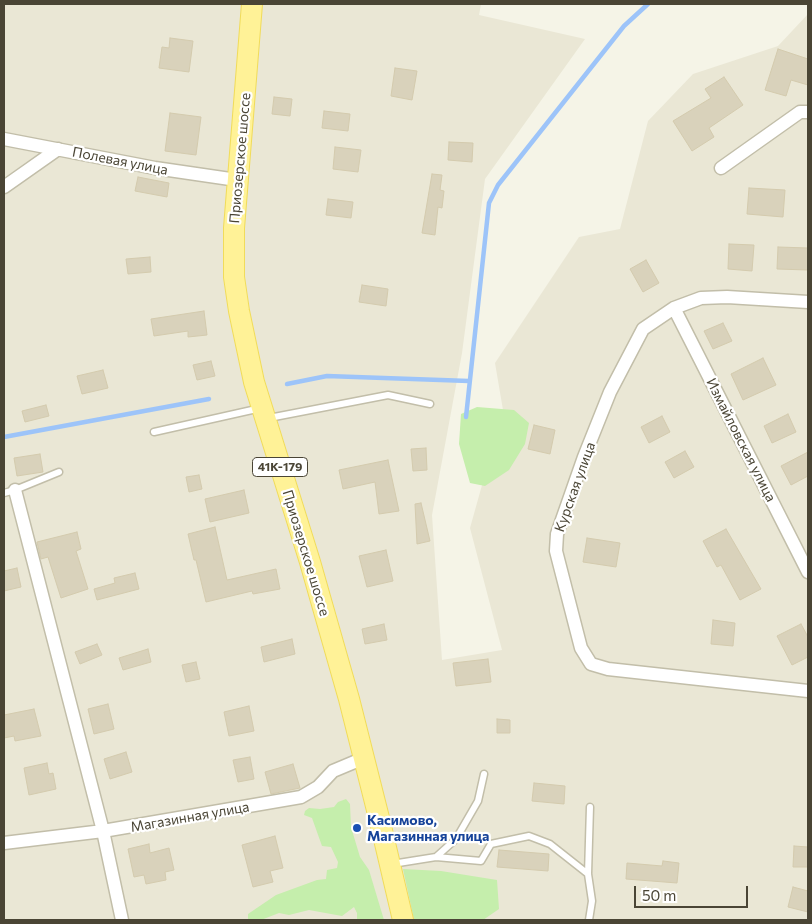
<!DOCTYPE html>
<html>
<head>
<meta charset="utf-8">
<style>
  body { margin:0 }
  #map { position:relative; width:812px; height:924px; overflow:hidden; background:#f5f4e7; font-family:Commissioner,sans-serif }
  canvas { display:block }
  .frame { position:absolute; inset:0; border:5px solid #4a4535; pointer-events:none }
  .scale { position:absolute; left:634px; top:886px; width:114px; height:22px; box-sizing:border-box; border:2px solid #4a4535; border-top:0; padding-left:6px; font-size:15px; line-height:18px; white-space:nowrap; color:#4a4535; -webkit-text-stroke:4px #fff; paint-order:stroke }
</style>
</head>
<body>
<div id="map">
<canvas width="812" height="924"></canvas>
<div class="frame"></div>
<div class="scale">50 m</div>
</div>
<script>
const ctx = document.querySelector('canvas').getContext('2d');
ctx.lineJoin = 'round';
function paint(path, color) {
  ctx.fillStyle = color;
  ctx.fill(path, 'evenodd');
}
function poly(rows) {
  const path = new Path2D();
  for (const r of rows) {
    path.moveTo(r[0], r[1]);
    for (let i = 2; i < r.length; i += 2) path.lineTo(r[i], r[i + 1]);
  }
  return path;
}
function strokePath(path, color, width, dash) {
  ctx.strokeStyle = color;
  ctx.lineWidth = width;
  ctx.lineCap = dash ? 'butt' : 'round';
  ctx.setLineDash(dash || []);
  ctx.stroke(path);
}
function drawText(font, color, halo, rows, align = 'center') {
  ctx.font = font + ' Commissioner,sans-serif';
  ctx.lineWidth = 4.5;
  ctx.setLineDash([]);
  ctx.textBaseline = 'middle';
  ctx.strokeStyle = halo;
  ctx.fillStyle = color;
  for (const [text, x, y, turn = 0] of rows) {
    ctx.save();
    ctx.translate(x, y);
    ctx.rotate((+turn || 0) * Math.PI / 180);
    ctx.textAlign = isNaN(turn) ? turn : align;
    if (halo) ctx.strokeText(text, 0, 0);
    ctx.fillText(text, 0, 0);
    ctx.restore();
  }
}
paint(poly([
  [4,4,481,4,479,15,585,39,485,179,462,353,432,515,442,660,502,650,470,528,503,410,495,363,579,237,620,229,648,121,693,74,778,46,808,14,808,920,4,920]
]), '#eae7d5');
paint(poly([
  [477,407,514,410,529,423,525,444,509,470,485,486,470,483,459,444,461,414],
  [346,799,350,804,351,827,360,857,369,870,384,920,357,920,357,913,354,907,342,916,309,910,289,915,279,913,261,920,251,920,248,919,248,914,276,895,317,880,326,879,327,870,337,868,338,862,331,847,322,846,312,818,304,815,305,811,309,808,320,809,334,807,338,802],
  [403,869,441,871,497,880,499,909,483,920,414,920]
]), '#c5eeac');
strokePath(poly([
  [287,384,327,376,469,381],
  [466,417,489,203,498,185,624,26,648,4],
  [4,437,209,399]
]), '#9dc4f9', 4.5);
const building = poly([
  [170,38,193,41,189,72,159,68,162,47,169,48,170,38],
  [778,49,808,59,808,85,791,80,786,96,765,90,778,49],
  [395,68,417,71,412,100,391,96,395,68],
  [724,77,743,105,709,128,714,137,692,151,673,121,711,98,705,89,724,77],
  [274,97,292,99,290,116,272,114,274,97],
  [324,111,350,114,348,131,322,128,324,111],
  [170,113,201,117,196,155,165,151,170,113],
  [449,142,473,143,472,162,448,160,449,142],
  [335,147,361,150,358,172,333,169,335,147],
  [432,174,442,175,440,190,444,191,442,208,438,207,435,235,422,233,432,174],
  [138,177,169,183,167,197,135,191,138,177],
  [749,188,785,190,783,217,747,214,749,188],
  [328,199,353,202,351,218,326,215,328,199],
  [729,244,754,245,752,271,728,269,729,244],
  [778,247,808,248,808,270,777,269,778,247],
  [150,257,151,272,128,274,126,259,150,257],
  [646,260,659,283,643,292,630,269,646,260],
  [362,285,388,289,386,306,359,302,362,285],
  [204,311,207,335,188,337,188,331,154,336,151,319,204,311],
  [723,323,732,341,713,349,704,331,723,323],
  [763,358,776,385,743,400,731,374,763,358],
  [211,361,215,376,197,380,193,365,211,361],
  [103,370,108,388,82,394,77,376,103,370],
  [46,405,49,416,25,422,22,411,46,405],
  [788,414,796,432,772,443,764,426,788,414],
  [662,416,670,432,649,443,641,427,662,416],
  [534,425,555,430,550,454,528,449,534,425],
  [426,448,427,470,413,471,411,449,426,448],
  [685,451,694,467,674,478,665,462,685,451],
  [808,452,808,476,791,485,781,466,808,452],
  [40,454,43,472,17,476,14,458,40,454],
  [388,460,399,511,379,514,375,482,343,489,339,470,388,460],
  [199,475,202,489,189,492,186,477,199,475],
  [244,490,249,513,210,522,205,499,244,490],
  [421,503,430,541,417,544,415,504,421,503],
  [215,527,227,580,276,569,280,589,253,594,252,591,206,602,196,560,194,560,188,534,215,527],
  [726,529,761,589,740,600,721,565,717,567,703,541,726,529],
  [77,532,81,549,76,551,88,589,61,598,48,557,41,559,37,542,77,532],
  [587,538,620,543,616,567,583,562,587,538],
  [386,550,393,581,367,587,359,556,386,550],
  [17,568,21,587,4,591,4,571,17,568],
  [135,573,139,589,97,600,94,589,115,583,114,578,135,573],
  [713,620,735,623,733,646,711,644,713,620],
  [384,624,387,640,365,644,362,629,384,624],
  [801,624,808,637,808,657,792,665,777,636,801,624],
  [292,639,295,654,264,662,261,647,292,639],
  [97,644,102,655,80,664,75,652,97,644],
  [148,649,151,662,123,670,119,658,148,649],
  [488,659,491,682,456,686,453,663,488,659],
  [196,662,200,679,186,682,182,665,196,662],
  [108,704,114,729,94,734,88,709,108,704],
  [249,706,254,731,229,736,224,712,249,706],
  [34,709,41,736,15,741,14,736,4,738,4,715,34,709],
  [497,719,510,720,510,733,497,733,497,719],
  [126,752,132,772,110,779,104,759,126,752],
  [250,757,254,779,238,782,233,760,250,757],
  [47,763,49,774,53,773,56,789,29,795,24,768,47,763],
  [293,764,300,788,271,794,265,772,293,764],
  [534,783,565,786,564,804,532,801,534,783],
  [275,836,283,868,270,871,273,882,253,887,242,845,275,836],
  [149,844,150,853,169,848,174,870,165,872,166,880,146,884,144,875,134,877,128,849,149,844],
  [794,846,808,847,808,867,793,867,794,846],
  [499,850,549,854,548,871,497,867,499,850],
  [663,861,679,863,677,883,626,879,627,863,662,866,663,861],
  [793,887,808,891,808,912,788,907,793,887]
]);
paint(building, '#d9d2bb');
strokePath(building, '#d4cbae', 1);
const lane = poly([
  [269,418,388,395,430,404],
  [154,432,261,408],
  [4,493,15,490,59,472],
  [436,857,481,861,491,844,529,836,550,844,588,874],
  [392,864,436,857,456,839,478,801,484,774],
  [589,920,592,901,588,874,590,807]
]);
const street = poly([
  [4,139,155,168,237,180],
  [721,168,800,112,808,112],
  [4,187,58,149],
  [808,302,727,297,701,298,674,308,643,329,610,392,584,457,557,534,556,551,581,648,591,664,608,669,808,691],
  [674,308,808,572],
  [15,490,103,831,122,920],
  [4,843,103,831,301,797,318,787,333,771,364,758]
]);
const primary = poly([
  [252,4,234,228,234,277,239,311,254,382,310,562,349,699,380,822,403,920]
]);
strokePath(lane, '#c2bea9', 9);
strokePath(street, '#c2bea9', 15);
strokePath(primary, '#f1dc5a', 22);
strokePath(lane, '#fff', 6);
strokePath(street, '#fff', 12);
strokePath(primary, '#fff297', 20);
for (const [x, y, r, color] of [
  [357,828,5,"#1a4fb4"]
]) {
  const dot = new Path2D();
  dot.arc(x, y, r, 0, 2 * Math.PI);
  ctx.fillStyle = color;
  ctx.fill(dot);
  strokePath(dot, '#fff', 2);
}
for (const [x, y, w] of [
  [280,467,55]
]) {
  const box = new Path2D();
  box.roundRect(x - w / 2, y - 9.5, w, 19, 4);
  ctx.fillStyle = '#fff';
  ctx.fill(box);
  strokePath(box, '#4a4535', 1);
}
drawText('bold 12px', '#4a4535', null, [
  ["41К-179",280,467]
]);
drawText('14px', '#4a4535', '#fff', [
  ["Приозерское шоссе",240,158,-85],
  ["Полевая улица",120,161,11],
  ["Измайловская улица",741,440,63],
  ["Курская улица",575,487,-70],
  ["Приозерское шоссе",306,553,73],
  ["Магазинная улица",190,817,-10]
]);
drawText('bold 14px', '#164399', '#fff', [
  ["Касимово,",367,820],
  ["Магазинная улица",367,836]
], 'left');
</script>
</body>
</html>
